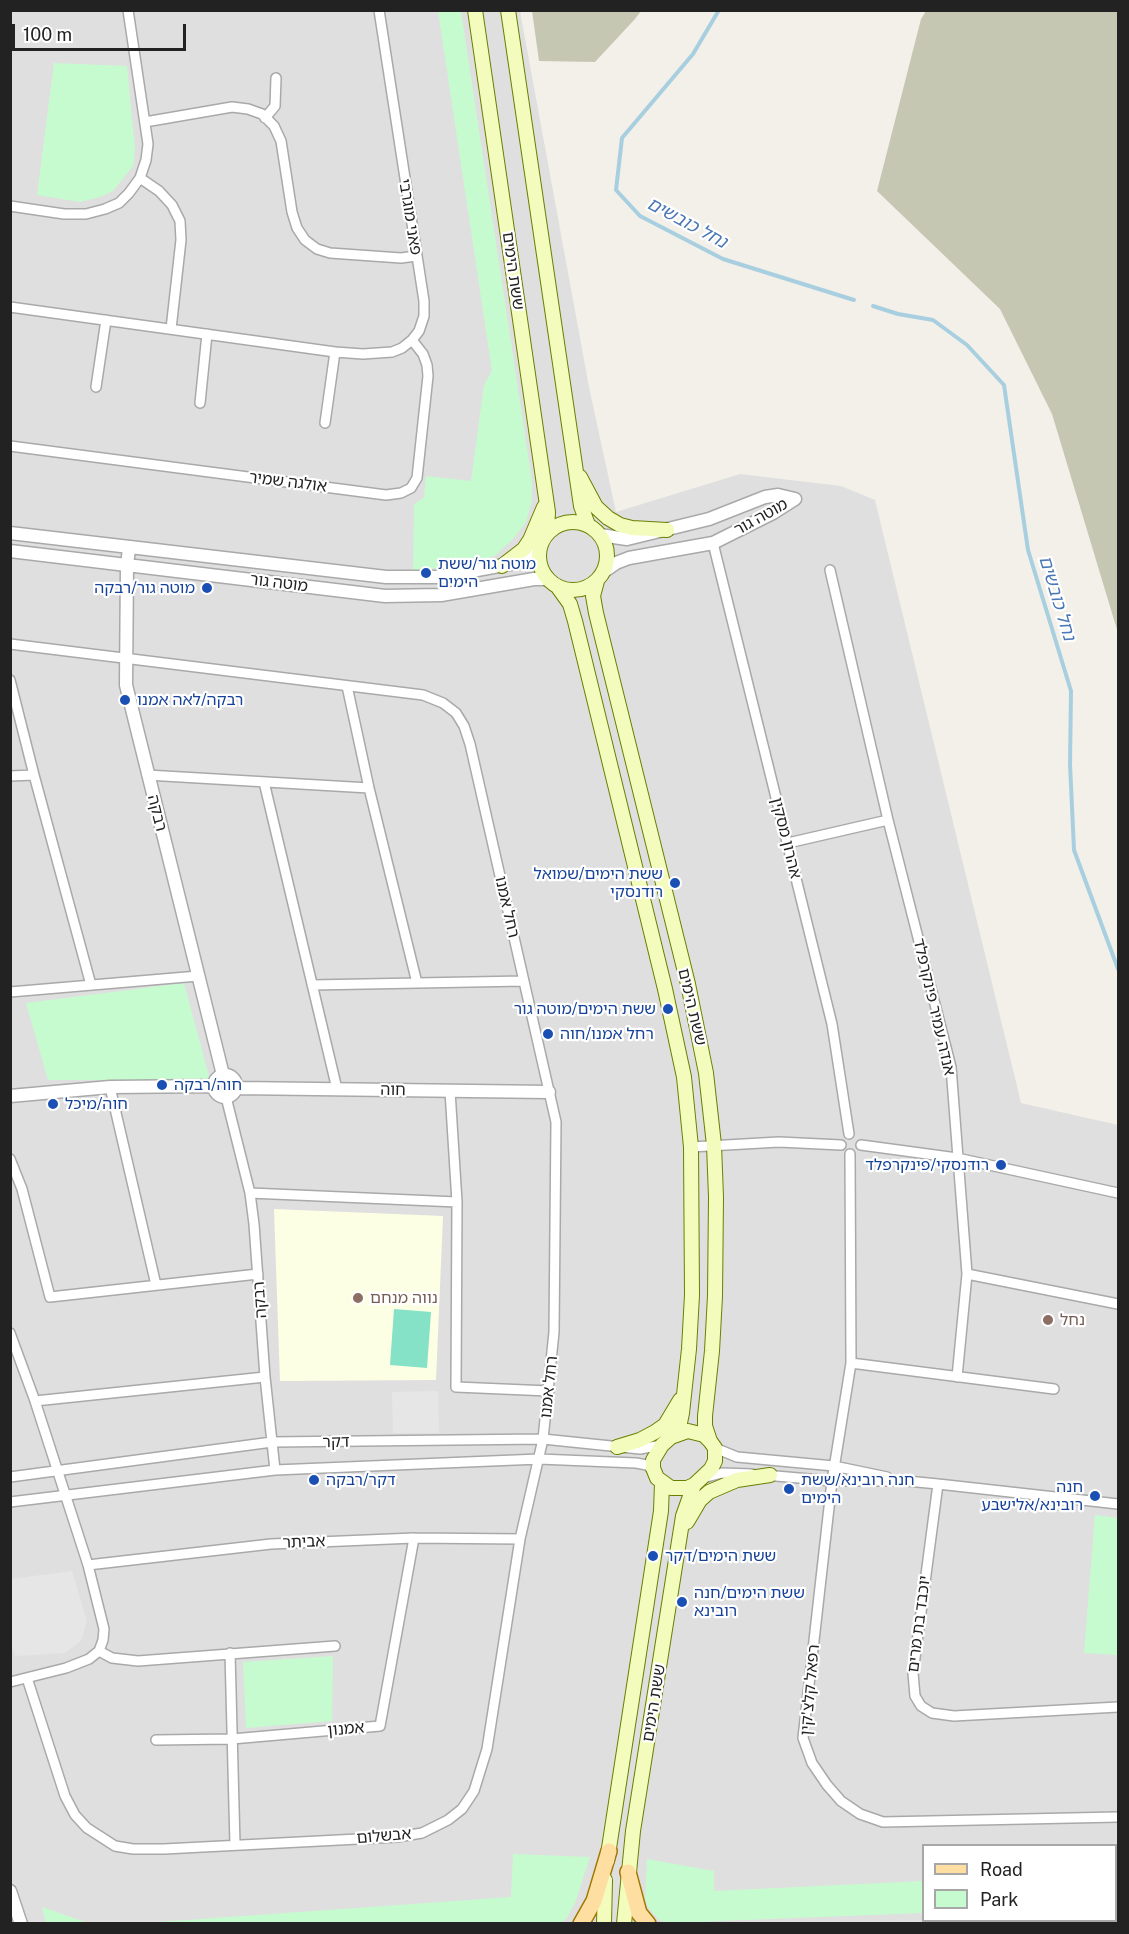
<!DOCTYPE html>
<html>
<head>
<meta charset="utf-8">
<style>
  body { margin:0 }
  #map { position:relative; width:1129px; height:1934px; overflow:hidden; background:#f2f0e8; font-family:"Public Sans",sans-serif }
  canvas { display:block }
  .frame { position:absolute; inset:0; border:12px solid #222; pointer-events:none }
  .legend { position:absolute; left:922px; top:1844px; width:195px; height:78px; box-sizing:border-box; background:#fff; border:2px solid #a7a7a7; margin:0; padding:8px 10px; list-style:none; font-size:18px; color:#222 }
  .legend li { display:flex; align-items:center; gap:12px; height:30px }
  .legend b { width:30px; border:2px solid #a7a7a7 }
  .scale { position:absolute; left:12px; top:24px; width:174px; height:27px; box-sizing:border-box; border:3px solid #222; border-top:0; padding-left:8px; font-size:18px; line-height:21px; white-space:nowrap; color:#222; -webkit-text-stroke:4px #fff; paint-order:stroke }
</style>
</head>
<body>
<div id="map">
<canvas width="1129" height="1934"></canvas>
<div class="frame"></div>
<ul class="legend">
<li><b style="height:8px;background:#fedea1"></b>Road</li>
<li><b style="height:16px;background:#c6fbcf"></b>Park</li>
</ul>
<div class="scale">100 m</div>
</div>
<script>
const ctx = document.querySelector('canvas').getContext('2d');
ctx.lineJoin = 'round';
function paint(path, color) {
  ctx.fillStyle = color;
  ctx.fill(path, 'evenodd');
}
function poly(rows) {
  const path = new Path2D();
  for (const r of rows) {
    if (r.length === 3) {
      path.moveTo(r[0] + r[2], r[1]);
      path.arc(r[0], r[1], r[2], 0, 2 * Math.PI);
      continue;
    }
    path.moveTo(r[0], r[1]);
    for (let i = 2; i < r.length; i += 2) path.lineTo(r[i], r[i + 1]);
  }
  return path;
}
function strokePath(path, color, width, dash) {
  ctx.strokeStyle = color;
  ctx.lineWidth = width;
  ctx.lineCap = dash ? 'butt' : 'round';
  ctx.setLineDash(dash || []);
  ctx.stroke(path);
}
function drawText(font, color, halo, rows, align = 'center') {
  ctx.font = font + ' "Public Sans","Noto Sans Hebrew",sans-serif';
  ctx.lineWidth = 4.5;
  ctx.setLineDash([]);
  ctx.textBaseline = 'middle';
  ctx.strokeStyle = halo;
  ctx.fillStyle = color;
  for (const [text, x, y, turn = 0] of rows) {
    ctx.save();
    ctx.translate(x, y);
    ctx.rotate((+turn || 0) * Math.PI / 180);
    ctx.textAlign = isNaN(turn) ? turn : align;
    if (halo) ctx.strokeText(text, 0, 0);
    ctx.fillText(text, 0, 0);
    ctx.restore();
  }
}
paint(poly([
  [11,11,520,11,589,387,616,512,740,474,841,486,875,500,1021,1103,1118,1125,1118,1923,11,1924],
  [924,1846,1116,1846,1116,1920,924,1920]
]), '#e0dfdf');
paint(poly([
  [274,1209,443,1216,436,1380,280,1381]
]), '#fdffe4');
paint(poly([
  [532,11,532,10,641,11,635,19,595,62,539,61],
  [926,11,1118,11,1118,633,1052,414,1000,309,877,191,921,19]
]), '#c6c7b3');
paint(poly([
  [438,11,461,11,532,481,532,501,526,522,514,538,496,555,477,563,413,571,414,504,424,498,426,476,471,481,484,385,492,371],
  [54,63,127,66,135,150,133,166,113,191,100,197,80,202,37,195],
  [184,983,210,1080,48,1080,26,1003],
  [1095,1515,1118,1518,1118,1655,1084,1653],
  [333,1656,332,1721,246,1728,243,1662],
  [513,1854,590,1857,575,1903,566,1919,560,1923,144,1923,511,1897],
  [647,1859,714,1871,714,1891,923,1881,923,1913,668,1923,659,1920,648,1907,645,1899],
  [42,1907,88,1923,46,1923]
]), '#c6fbcf');
paint(poly([
  [394,1309,431,1312,427,1368,390,1365]
]), '#85e2c6');
paint(poly([
  [438,1391,439,1433,393,1433,392,1392],
  [72,1571,87,1621,81,1641,65,1653,15,1656,11,1644,11,1579]
]), '#e6e6e6');
strokePath(poly([
  [719,10,693,54,622,138,616,190,640,216,723,259,854,300],
  [873,306,898,314,933,320,967,345,1004,385,1028,550,1071,691,1070,764,1074,850,1118,969]
]), '#a8cfe0', 4);
const minor = poly([
  [265,118,275,106,276,78],
  [145,122,232,107,248,109,262,114,274,126,281,141,292,212,297,228,305,240,317,249,330,253,401,258,416,256],
  [140,178,159,191,172,205,180,221,181,240,171,329],
  [10,206,64,214,86,214,105,209,119,203,129,193,140,178,146,160,148,144,128,10],
  [10,307,335,352,363,354,392,352,402,348,412,340,419,331,424,316,424,301,379,10],
  [96,387,106,320],
  [200,403,207,334],
  [325,423,335,352],
  [10,446,386,495,401,493,411,488,417,478,428,376,427,365,423,354,412,340],
  [713,543,832,1024,849,1134],
  [830,570,888,820,951,1067,967,1274,957,1377],
  [10,644,423,695,443,703,456,713,464,726,470,744,556,1122,554,1332,543,1439,520,1539,487,1749,474,1791,462,1809,448,1820,422,1833,397,1837,164,1849,133,1849,115,1846,87,1828,75,1815,65,1796,27,1678],
  [10,680,34,775,91,985],
  [347,686,369,788,417,983],
  [147,775,369,788],
  [10,776,34,775],
  [264,782,337,1089],
  [788,843,888,820],
  [312,985,524,981],
  [10,992,198,976],
  [110,1087,156,1285],
  [450,1091,457,1202,456,1387,549,1391],
  [226,1097,250,1193,254,1224,265,1377,275,1470],
  [861,1145,957,1158,1118,1193],
  [691,1147,779,1142,841,1145],
  [850,1154,851,1363,832,1481,803,1738,812,1763,827,1785,841,1801,860,1814,883,1822,1118,1817],
  [10,1159,22,1189,50,1297,258,1274],
  [250,1193,457,1202],
  [967,1274,1118,1304],
  [10,1333,35,1401,88,1565,104,1629,103,1640,99,1651],
  [851,1363,1054,1389],
  [35,1401,265,1377],
  [715,1448,737,1457,834,1466,887,1477],
  [765,1475,832,1481,907,1481,938,1484,1118,1504],
  [10,1477,272,1442,543,1439,640,1449,662,1445],
  [703,1478,722,1473,752,1474],
  [938,1484,913,1673,915,1696,921,1706,932,1713,954,1716,1118,1707],
  [10,1502,275,1470,539,1459,636,1463,647,1465,654,1471],
  [88,1565,271,1544,414,1538,520,1539],
  [230,1653,235,1845],
  [10,1682,66,1668,89,1659,99,1651,112,1658,138,1661,335,1646],
  [156,1740,232,1739,380,1726,414,1538]
]);
const tertiary = poly([
  [10,533,386,577,439,577,515,563,531,556,539,547],
  [600,535,627,539,709,519,765,497,778,495,795,499],
  [129,548,127,566,126,685,223,1075],
  [10,551,385,596,441,595,534,579,548,579],
  [603,572,616,563,629,558,713,543,773,513,795,499],
  [225,1086,11],
  [237,1088,549,1092],
  [10,1096,110,1087,214,1086],
  [10,1891,21,1924]
]);
const secondary = poly([
  [475,10,548,512,547,532],
  [508,10,581,506,588,525],
  [580,477,596,507,608,518,620,525,632,528,667,530],
  [573,556,34],
  [502,566,524,549,530,540,544,507],
  [597,581,593,596,596,613,688,984,706,1073,714,1145,716,1197,715,1296,712,1351,705,1416,705,1426,710,1441],
  [557,586,570,604,575,621,665,989,684,1077,691,1147,692,1295,689,1349,682,1413,679,1428,671,1437],
  [688,1431,704,1435,710,1441,715,1448,715,1461,711,1469,694,1485,687,1488,671,1488,657,1478,653,1468,653,1460,662,1445,671,1437,688,1431],
  [617,1447,640,1440,655,1432,665,1425,680,1400],
  [687,1522,700,1500,709,1492,737,1480,770,1475],
  [607,1861,661,1511,662,1483],
  [604,1924,605,1880],
  [624,1924,633,1831,683,1516,694,1485]
]);
const primary = poly([
  [628,1872,639,1913,648,1924],
  [581,1924,594,1901,609,1851],
  [1080,1924,1118,1922]
]);
strokePath(minor, '#a9a9a9', 12);
strokePath(tertiary, '#a9a9a9', 15);
strokePath(secondary, '#688002', 16);
strokePath(primary, '#9f7800', 18);
strokePath(minor, '#fff', 9);
strokePath(tertiary, '#fff', 12);
strokePath(secondary, '#f3fcbd', 14);
strokePath(primary, '#fedea1', 15);
for (const [x, y, r, color] of [
  [426,573,6,"#1a4fb4"],
  [207,588,6,"#1a4fb4"],
  [125,700,6,"#1a4fb4"],
  [675,883,6,"#1a4fb4"],
  [668,1009,6,"#1a4fb4"],
  [548,1034,6,"#1a4fb4"],
  [162,1085,6,"#1a4fb4"],
  [53,1104,6,"#1a4fb4"],
  [1001,1165,6,"#1a4fb4"],
  [358,1298,6,"#8d6e63"],
  [1048,1320,6,"#8d6e63"],
  [314,1480,6,"#1a4fb4"],
  [789,1489,6,"#1a4fb4"],
  [1095,1496,6,"#1a4fb4"],
  [653,1556,6,"#1a4fb4"],
  [682,1602,6,"#1a4fb4"]
]) {
  const dot = new Path2D();
  dot.arc(x, y, r, 0, 2 * Math.PI);
  ctx.fillStyle = color;
  ctx.fill(dot);
  strokePath(dot, '#fff', 2);
}
drawText('16px', '#222', '#fff', [
  ["פאני מוגרבי",410,217,81],
  ["ששת הימים",513,271,82],
  ["אולגה שמיר",288,482,7],
  ["מוטה גור",761,517,-29],
  ["מוטה גור",279,583,7],
  ["רבקה",157,813,76],
  ["אהרון מסקין",786,838,76],
  ["רחל אמנו",507,907,77],
  ["ששת הימים",692,1007,77],
  ["אנדה עמיר פינקרפלד",934,1007,77],
  ["חוה",393,1090,1],
  ["רבקה",260,1300,-94],
  ["רחל אמנו",549,1387,-84],
  ["דקר",336,1442,-1],
  ["אביתר",304,1542,-2],
  ["יוכבד בת מרים",919,1624,-83],
  ["רפאל קלצ'קין",810,1690,-85],
  ["ששת הימים",654,1703,-81],
  ["אמנון",346,1729,-5],
  ["אבשלום",384,1836,-5]
]);
drawText('16px', '#164399', '#fff', [
  ["מוטה גור/ששת",438,564],
  ["הימים",438,582],
  ["מוטה גור/רבקה",195,588,"right"],
  ["רבקה/לאה אמנו",137,700],
  ["ששת הימים/שמואל",663,874,"right"],
  ["רודנסקי",663,892,"right"],
  ["ששת הימים/מוטה גור",656,1009,"right"],
  ["רחל אמנו/חוה",560,1034],
  ["חוה/רבקה",174,1085],
  ["חוה/מיכל",65,1104],
  ["רודנסקי/פינקרפלד",989,1165,"right"],
  ["דקר/רבקה",326,1480],
  ["חנה רובינא/ששת",801,1480],
  ["הימים",801,1498],
  ["חנה",1083,1487,"right"],
  ["רובינא/אלישבע",1083,1505,"right"],
  ["ששת הימים/דקר",665,1556],
  ["ששת הימים/חנה",694,1593],
  ["רובינא",694,1611]
], 'left');
drawText('16px', '#785e54', '#fff', [
  ["נווה מנחם",370,1298],
  ["נחל",1060,1320]
], 'left');
drawText('italic 18px', '#4a77b6', '#fff', [
  ["נחל כובשים",687,223,28],
  ["נחל כובשים",1057,598,73]
]);
</script>
</body>
</html>
